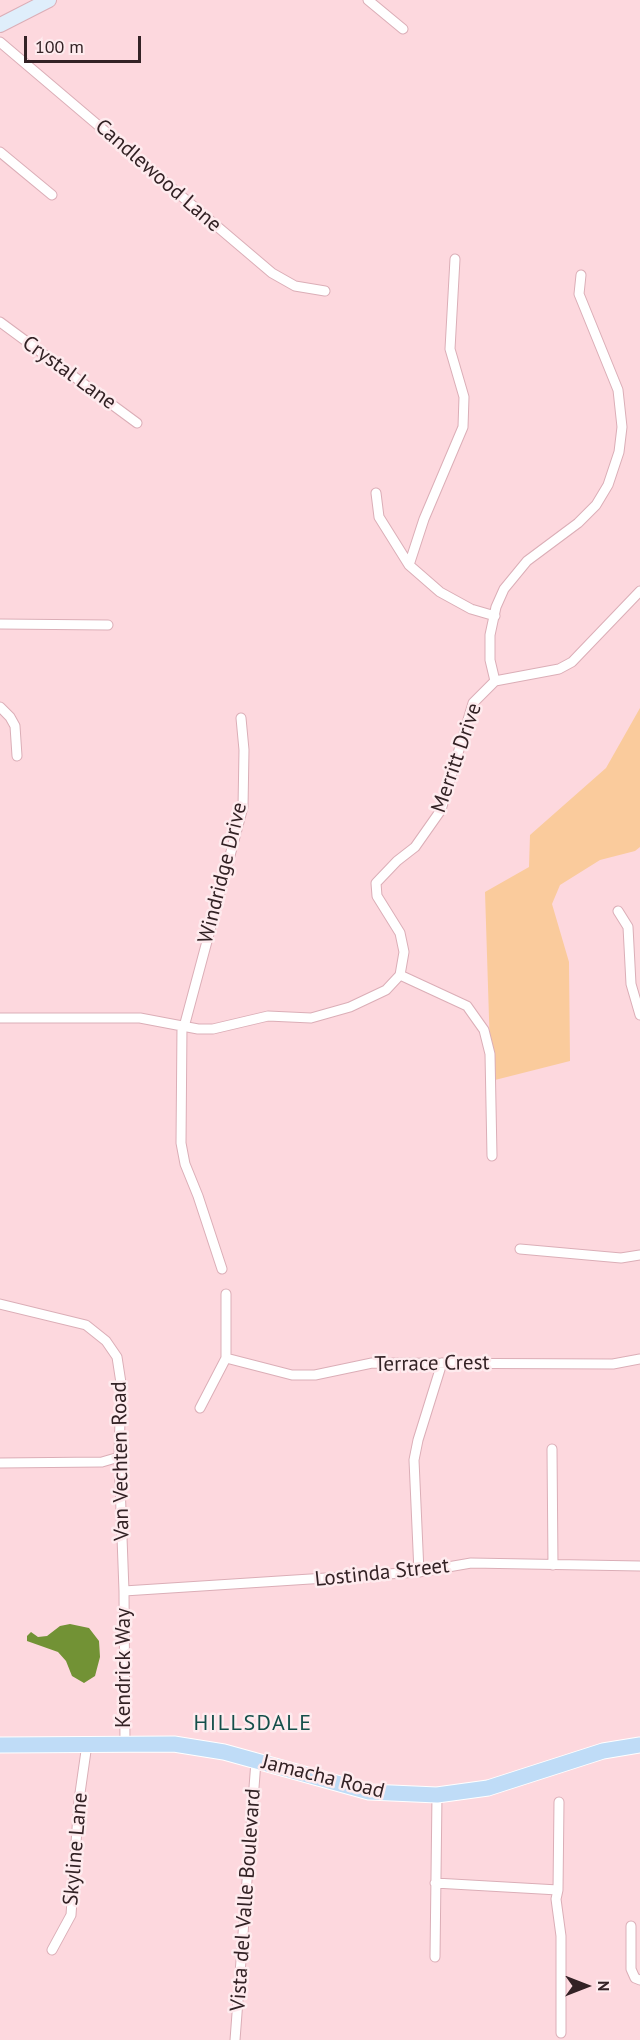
<!DOCTYPE html>
<html>
<head>
<meta charset="utf-8">
<style>
  body { margin:0 }
  #map { position:relative; width:640px; height:2040px; overflow:hidden; background:#fdd8de; font-family:"PT Sans",sans-serif }
  canvas { display:block }
  .north { position:absolute; left:556px; top:1956px; width:60px; height:60px; -webkit-text-stroke:4px #feebee; paint-order:stroke; rotate:90deg; font-size:16px; font-weight:700; line-height:24px; text-align:center; color:#332225 }
  .north::after { content:''; display:block; margin:auto; width:21px; height:27px; background:#332225; clip-path:polygon(50% 0,100% 100%,50% 72%,0 100%) }
  .scale { position:absolute; left:24px; top:36px; width:117px; height:27px; box-sizing:border-box; border:3px solid #332225; border-top:0; padding-left:8px; font-size:18px; line-height:21px; white-space:nowrap; color:#332225; -webkit-text-stroke:4px #feebee; paint-order:stroke }
</style>
</head>
<body>
<div id="map">
<canvas width="640" height="2040"></canvas>
<div class="north">N</div>
<div class="scale">100 m</div>
</div>
<script>
const ctx = document.querySelector('canvas').getContext('2d');
ctx.lineJoin = 'round';
function paint(path, color) {
  ctx.fillStyle = color;
  ctx.fill(path, 'evenodd');
}
function poly(rows) {
  const path = new Path2D();
  for (const r of rows) {
    path.moveTo(r[0], r[1]);
    for (let i = 2; i < r.length; i += 2) path.lineTo(r[i], r[i + 1]);
  }
  return path;
}
function strokePath(path, color, width, dash) {
  ctx.strokeStyle = color;
  ctx.lineWidth = width;
  ctx.lineCap = dash ? 'butt' : 'round';
  ctx.setLineDash(dash || []);
  ctx.stroke(path);
}
function drawText(font, color, halo, rows, align = 'center') {
  ctx.font = font + ' "PT Sans",sans-serif';
  ctx.lineWidth = 5;
  ctx.setLineDash([]);
  ctx.textBaseline = 'middle';
  ctx.strokeStyle = halo;
  ctx.fillStyle = color;
  for (const [text, x, y, turn = 0] of rows) {
    ctx.save();
    ctx.translate(x, y);
    ctx.rotate((+turn || 0) * Math.PI / 180);
    ctx.textAlign = isNaN(turn) ? turn : align;
    if (halo) ctx.strokeText(text, 0, 0);
    ctx.fillText(text, 0, 0);
    ctx.restore();
  }
}
paint(poly([
  [640,708,640,847,635,851,600,860,560,885,552,904,569,962,570,1061,491,1081,485,892,529,867,530,835,606,768]
]), '#facb9c');
paint(poly([
  [70,1624,89,1628,99,1641,100,1657,95,1676,84,1683,72,1676,66,1661,58,1652,27,1641,27,1636,31,1632,38,1637,47,1636,60,1626]
]), '#729235');
const street = poly([
  [368,0,403,29],
  [0,42,272,273,295,286,325,291],
  [0,152,52,195],
  [0,322,137,423],
  [376,493,379,517,409,565,440,592,471,609,495,616],
  [409,565,424,519,463,427,464,397,450,349,455,259],
  [0,624,108,625],
  [495,681,490,660,490,635,496,607,504,589,527,561,578,523,596,505,608,485,619,452,622,427,618,390,579,294,581,275],
  [0,707,10,717,15,726,17,756],
  [618,911,628,927,631,984,640,1015],
  [400,975,467,1006,484,1030,490,1054,492,1156],
  [0,1018,140,1018,198,1029,213,1029,268,1016,311,1018,350,1007,386,990,400,975,404,952,400,933,377,896,376,883,397,861,415,847,441,810,473,703,495,681,559,669,572,662,640,591],
  [182,1026,181,1143,185,1164,198,1196,222,1269],
  [184,1027,243,807,244,750,241,718],
  [520,1249,621,1258,640,1255],
  [0,1304,86,1325,106,1341,117,1357,121,1383,119,1457,124,1591,125,1744],
  [226,1358,292,1375,315,1375,372,1363,613,1364,640,1359],
  [200,1408,226,1358,226,1294],
  [552,1449,553,1565],
  [0,1463,102,1462,119,1457],
  [419,1572,414,1460,418,1440,442,1363],
  [124,1591,419,1572,471,1563,640,1566],
  [559,1802,558,1890,556,1899,561,1936,561,2033],
  [435,1883,558,1890],
  [631,1926,631,1969,635,1978,640,1980],
  [52,1950,71,1915,79,1800,87,1744],
  [435,1957,437,1795],
  [235,2040,256,1761]
]);
const secondary = poly([
  [0,25,49,0]
]);
const primary = poly([
  [0,1745,174,1744,224,1752,369,1792,437,1795,488,1788,603,1751,640,1745]
]);
strokePath(street, '#dbaeb7', 11);
strokePath(secondary, '#dbaeb7', 16);
strokePath(primary, '#fff', 17);
strokePath(street, '#fff', 9);
strokePath(secondary, '#dfeefb', 14);
strokePath(primary, '#bfdcf7', 15);
drawText('21px', '#332225', '#feebee', [
  ["Candlewood Lane",158,176,41],
  ["Crystal Lane",69,373,36],
  ["Merritt Drive",457,758,-71],
  ["Windridge Drive",223,873,-76],
  ["Terrace Crest",432,1364,-1],
  ["Van Vechten Road",121,1461,-91],
  ["Lostinda Street",382,1573,-6],
  ["Kendrick Way",124,1668,-90],
  ["Jamacha Road",323,1777,14],
  ["Skyline Lane",76,1849,-85],
  ["Vista del Valle Boulevard",246,1900,-86]
]);
ctx.letterSpacing = '1.5px';
drawText('22px', '#144f4a', '#feebee', [
  ["HILLSDALE",253,1724]
]);
ctx.letterSpacing = '0px';
</script>
</body>
</html>
